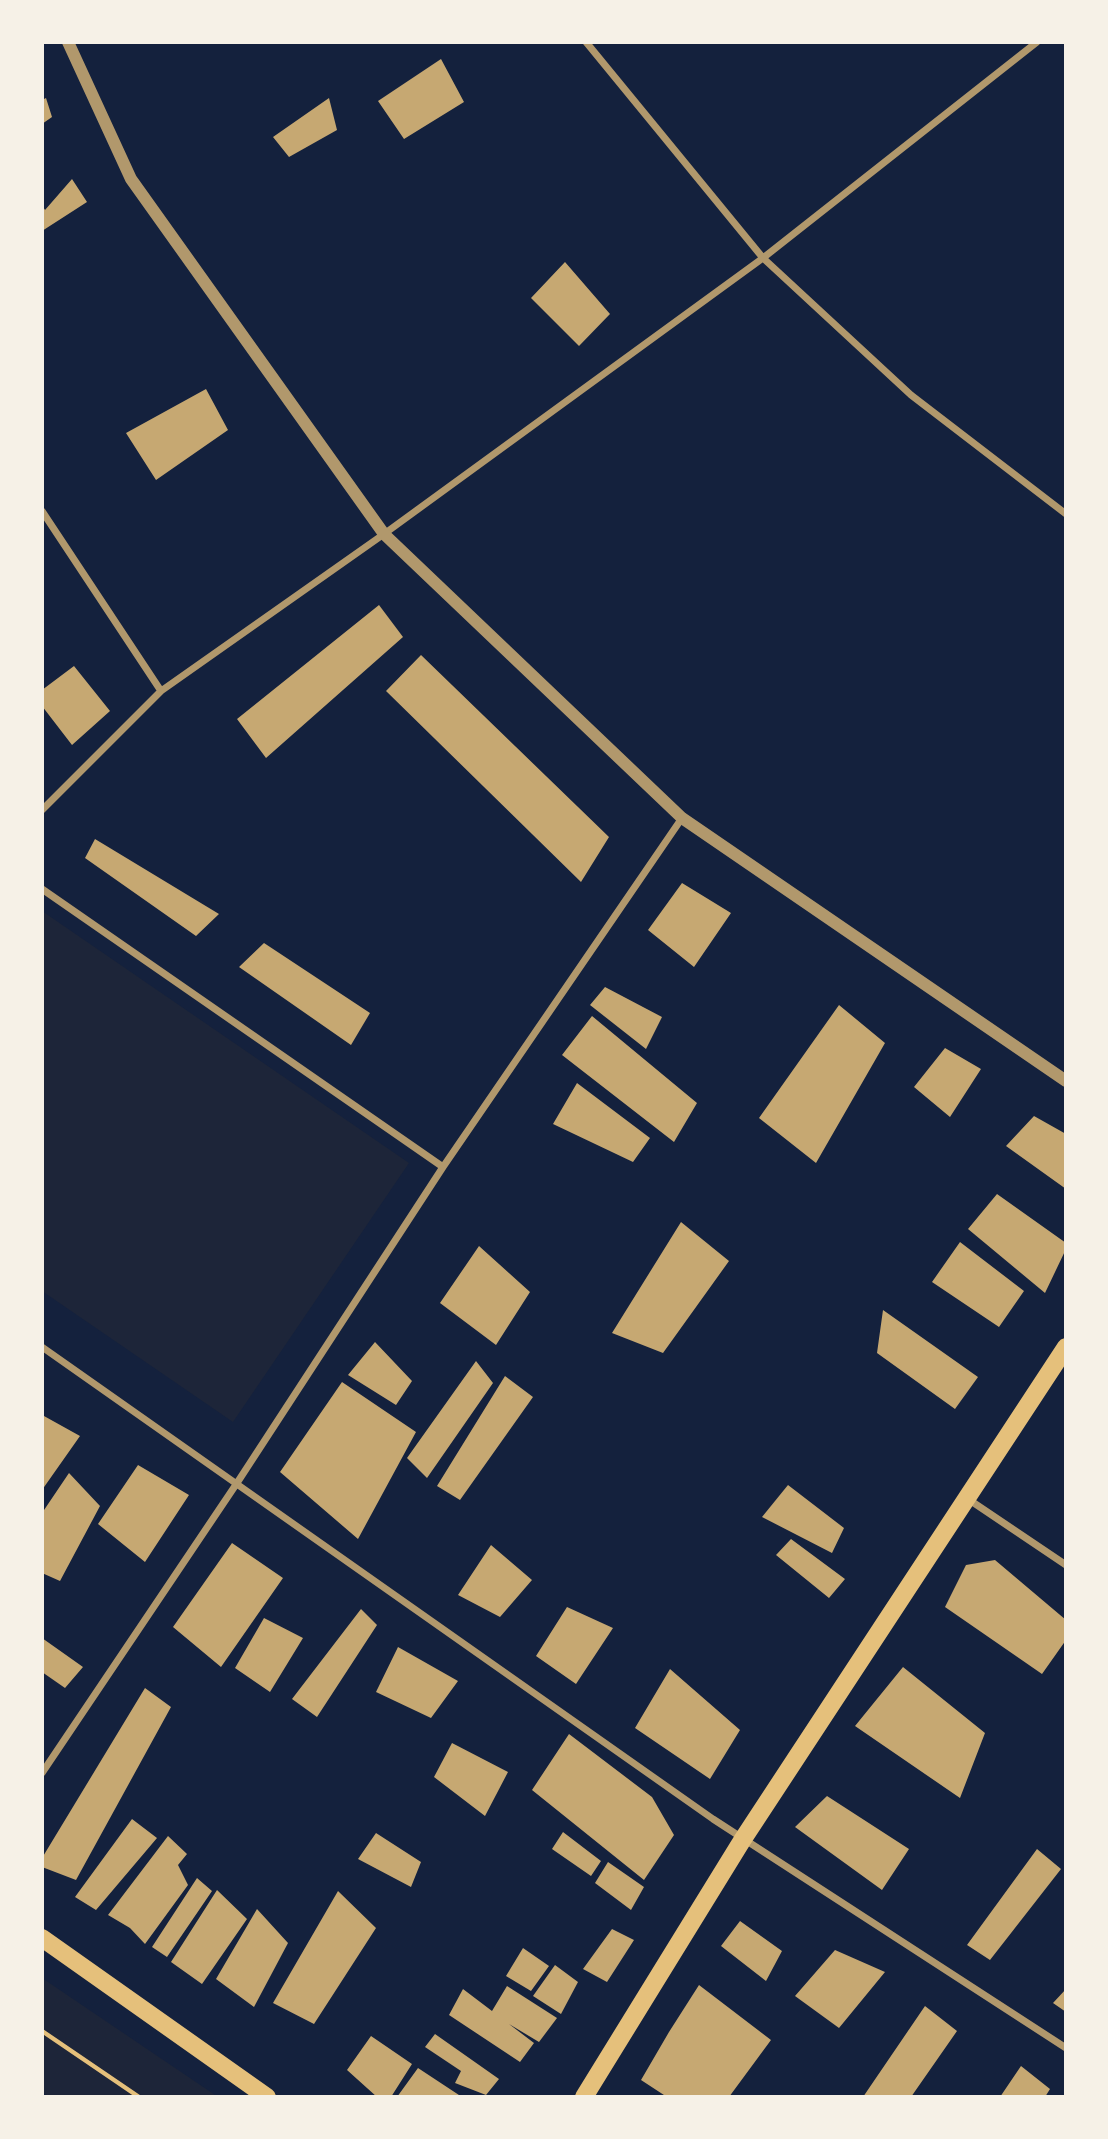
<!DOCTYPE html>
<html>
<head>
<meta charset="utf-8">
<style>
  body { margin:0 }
  #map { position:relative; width:1108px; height:2139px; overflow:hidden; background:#14213d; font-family:Commissioner,sans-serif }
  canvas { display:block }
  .frame { position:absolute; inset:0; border:44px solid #f6f1e7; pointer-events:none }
</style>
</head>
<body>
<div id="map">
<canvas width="1108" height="2139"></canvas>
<div class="frame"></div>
</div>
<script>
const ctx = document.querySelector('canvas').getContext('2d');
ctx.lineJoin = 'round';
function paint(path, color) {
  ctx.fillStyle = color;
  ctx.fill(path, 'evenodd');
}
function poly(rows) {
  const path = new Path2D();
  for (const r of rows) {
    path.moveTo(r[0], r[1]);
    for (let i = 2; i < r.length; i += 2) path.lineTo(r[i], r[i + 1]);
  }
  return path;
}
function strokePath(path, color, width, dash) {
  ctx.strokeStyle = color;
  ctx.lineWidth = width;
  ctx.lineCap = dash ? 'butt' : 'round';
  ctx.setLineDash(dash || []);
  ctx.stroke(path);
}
paint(poly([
  [42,911,409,1163,233,1422,42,1291],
  [42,1978,218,2097,50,2097,42,2092]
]), '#1d2539');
paint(poly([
  [441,59,464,102,404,139,378,101],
  [46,98,52,117,42,124,42,100],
  [329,98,337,130,289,157,273,137],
  [72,179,87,202,42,231,42,205,45,210],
  [565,262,610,314,579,346,531,298],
  [206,389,228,430,156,480,126,433],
  [379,605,403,637,266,758,237,719],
  [421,655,609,837,581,882,386,691],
  [74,666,110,711,72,745,42,706,42,690],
  [95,839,219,914,196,936,85,858],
  [682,883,731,913,694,967,648,930],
  [264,943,370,1013,351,1045,239,967],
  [605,987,662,1017,646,1049,590,1005],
  [839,1005,885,1043,816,1163,759,1118],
  [592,1016,697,1103,674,1142,562,1055],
  [945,1048,981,1069,950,1117,914,1087],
  [577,1083,650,1138,633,1162,553,1124],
  [1034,1116,1066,1134,1066,1189,1006,1146],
  [997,1194,1066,1243,1066,1249,1045,1293,968,1229],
  [681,1222,729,1261,663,1353,612,1333],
  [960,1242,1024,1291,999,1327,932,1282],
  [479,1246,530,1292,496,1345,440,1303],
  [883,1310,978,1377,955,1409,877,1353],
  [375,1342,412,1381,396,1405,348,1375],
  [476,1361,493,1383,427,1478,407,1458],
  [505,1376,533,1397,460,1500,437,1486],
  [342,1382,416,1432,358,1539,280,1472],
  [44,1416,80,1436,42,1490,42,1419],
  [138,1465,189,1495,145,1562,98,1524],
  [69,1473,100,1506,60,1581,42,1573,42,1513],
  [788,1485,844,1528,832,1553,762,1517],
  [791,1539,845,1579,829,1598,776,1555],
  [232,1543,283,1578,221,1667,173,1627],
  [491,1545,532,1580,500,1617,458,1595],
  [995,1560,1066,1620,1066,1640,1042,1674,945,1607,966,1565],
  [567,1607,613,1628,576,1684,536,1656],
  [361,1609,377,1625,317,1717,292,1699],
  [264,1618,303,1638,270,1692,235,1668],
  [42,1638,83,1667,65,1688,42,1672],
  [398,1647,458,1681,431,1718,376,1692],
  [903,1667,985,1733,960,1798,855,1726],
  [670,1669,740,1730,710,1779,635,1728],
  [145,1688,171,1707,76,1880,42,1867,42,1858],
  [569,1734,652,1797,674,1835,644,1880,532,1790],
  [452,1743,508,1772,485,1816,434,1777],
  [827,1796,909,1849,882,1890,795,1827],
  [132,1819,157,1838,96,1910,75,1897],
  [563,1832,601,1861,591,1876,552,1849],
  [376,1833,421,1862,411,1887,358,1859],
  [168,1836,187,1854,178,1865,188,1885,145,1944,130,1928,108,1915],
  [1037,1849,1061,1869,990,1960,967,1945],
  [608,1862,644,1887,631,1910,595,1883],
  [197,1878,212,1891,167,1957,152,1947],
  [217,1890,247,1919,202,1984,171,1962],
  [338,1891,376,1928,314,2024,273,2003],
  [257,1909,288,1943,254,2007,216,1979],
  [740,1921,782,1951,766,1981,721,1946],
  [612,1929,634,1940,607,1982,583,1969],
  [523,1948,549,1966,531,1991,506,1976],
  [835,1950,885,1972,839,2028,795,1996],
  [555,1965,578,1982,561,2014,533,1996],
  [699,1985,771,2040,729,2097,667,2097,641,2080,669,2032],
  [507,1986,557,2018,539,2042,509,2024,534,2043,520,2062,449,2015,463,1989,492,2011],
  [1066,1989,1066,2012,1053,2003],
  [925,2006,957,2031,911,2097,863,2097],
  [435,2034,499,2079,486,2095,455,2083,461,2071,425,2047],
  [371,2036,412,2064,391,2097,377,2097,347,2070],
  [1021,2066,1050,2089,1045,2097,1000,2097],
  [418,2068,462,2097,397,2097]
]), '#c6a872');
strokePath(poly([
  [42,2031,139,2097]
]), '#e5c07b', 4.5);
strokePath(poly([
  [586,42,763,258,911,395,1066,514],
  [42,511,161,691],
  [42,810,161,691,384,534,763,258,1037,42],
  [42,889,443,1167],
  [42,1347,713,1819,1066,2048],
  [968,1499,1066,1565],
  [42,1773,237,1483,443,1167,682,818]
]), '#b1986c', 7);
strokePath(poly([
  [68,42,131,179,384,534,682,818,1066,1081]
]), '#b1986c', 12);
strokePath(poly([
  [42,1938,267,2097],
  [584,2097,743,1839,1066,1347]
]), '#e5c07b', 18);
</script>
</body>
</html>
